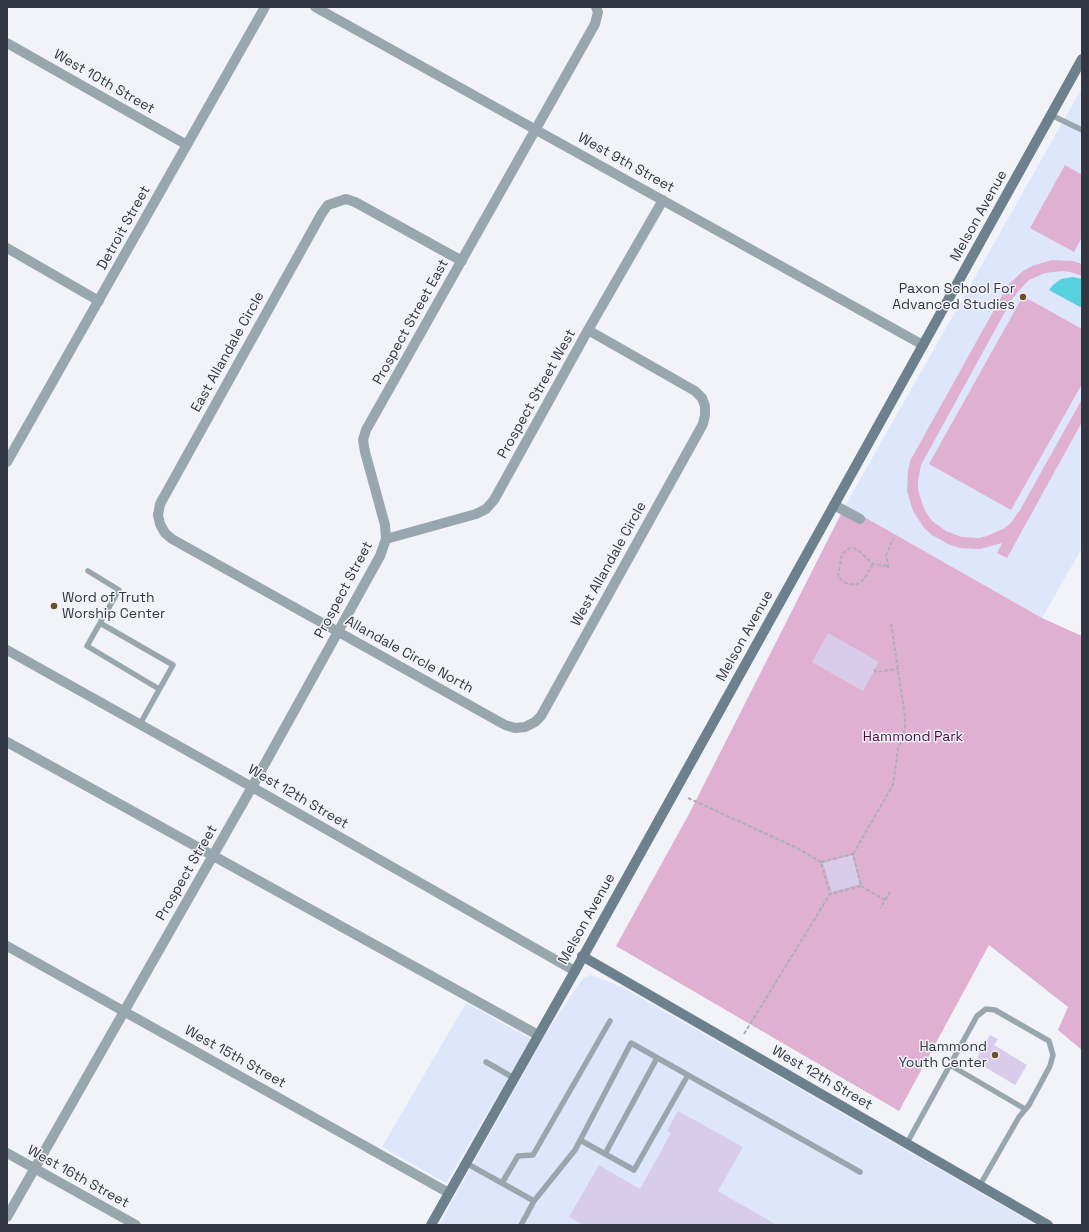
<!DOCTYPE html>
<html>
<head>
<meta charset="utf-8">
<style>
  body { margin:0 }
  #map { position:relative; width:1089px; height:1232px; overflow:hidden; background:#f1f3f9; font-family:"Space Grotesk",sans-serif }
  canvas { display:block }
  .frame { position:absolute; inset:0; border:8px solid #323642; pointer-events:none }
</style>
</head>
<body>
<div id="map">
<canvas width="1089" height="1232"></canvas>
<div class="frame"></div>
</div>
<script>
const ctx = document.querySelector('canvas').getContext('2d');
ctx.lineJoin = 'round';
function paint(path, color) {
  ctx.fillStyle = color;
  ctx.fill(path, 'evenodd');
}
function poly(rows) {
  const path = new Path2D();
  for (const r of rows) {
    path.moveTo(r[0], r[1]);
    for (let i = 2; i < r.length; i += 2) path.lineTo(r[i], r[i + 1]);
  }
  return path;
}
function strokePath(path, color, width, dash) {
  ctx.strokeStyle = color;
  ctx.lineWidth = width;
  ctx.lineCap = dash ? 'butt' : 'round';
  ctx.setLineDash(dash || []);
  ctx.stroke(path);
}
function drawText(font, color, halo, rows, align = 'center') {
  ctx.font = font + ' "Space Grotesk",sans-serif';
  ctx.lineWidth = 3;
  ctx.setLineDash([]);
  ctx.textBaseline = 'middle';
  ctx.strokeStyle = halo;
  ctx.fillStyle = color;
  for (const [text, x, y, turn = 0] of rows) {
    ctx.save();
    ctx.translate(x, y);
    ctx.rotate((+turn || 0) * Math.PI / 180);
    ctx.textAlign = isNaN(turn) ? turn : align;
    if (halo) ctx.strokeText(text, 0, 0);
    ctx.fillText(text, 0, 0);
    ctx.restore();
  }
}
paint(poly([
  [1082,88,1082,548,1042,618,845,506],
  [591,975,622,987,1036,1225,439,1225,545,1035,583,978],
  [466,1003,531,1039,446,1183,382,1147]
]), '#dee6fc');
paint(poly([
  [1065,165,1082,175,1082,237,1074,252,1030,228],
  [1052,260,1073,261,1082,264,1082,276,1070,272,1062,271,1045,273,1029,280,1023,286,1012,299,921,465,918,481,918,490,923,506,927,514,932,521,946,531,962,537,979,538,987,536,1003,529,1010,524,1020,510,1082,399,1082,422,1007,558,997,553,1002,543,980,549,960,548,950,545,932,535,924,528,913,511,907,491,908,471,910,461,1008,285,1023,271,1032,266],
  [1023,296,1082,329,1082,384,1011,510,929,464],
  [845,506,1042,618,1082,636,1082,1050,1058,1030,1068,1007,989,945,899,1111,616,946,689,814]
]), '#e0b0d2');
paint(poly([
  [1073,277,1082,279,1082,308,1049,290,1053,285,1061,279]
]), '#57d1db');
paint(poly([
  [828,633,879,662,863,691,812,662],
  [852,855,860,884,832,892,823,863],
  [990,1035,998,1039,994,1045,1027,1065,1015,1085,983,1066,980,1069,973,1065],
  [678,1111,743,1147,718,1191,777,1225,583,1225,569,1217,599,1165,640,1189,671,1133,667,1131]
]), '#d8ccea');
strokePath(poly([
  [873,564,864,579,860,583,855,585,846,583,838,577,842,554,850,548,854,548,859,551,873,564,888,566],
  [888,568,888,564,886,556,893,538],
  [874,669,876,672,898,669],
  [688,798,797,848,821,862],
  [853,854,893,785,898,749,905,729,905,717,891,623],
  [861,886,885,900,880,908],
  [885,900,890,892],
  [744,1034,830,894,861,886,853,854,821,862,830,894]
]), '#acafb7', 2, [4, 2]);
strokePath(poly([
  [1051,115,1082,130],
  [88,571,119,590,100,623],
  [140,724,173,665,100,623,87,646,159,689],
  [486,1062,514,1078],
  [950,1065,1025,1109],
  [580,1140,634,1170,688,1075],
  [907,1143,977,1016,986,1009,995,1010,1049,1041,1053,1055,1050,1066,1029,1105,1019,1117,980,1185],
  [605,1154,657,1058],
  [466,1163,534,1201,521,1225],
  [502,1183,518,1156,533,1155,610,1021],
  [534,1201,575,1150,631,1043,860,1172]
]), '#98a6ae', 5.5);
strokePath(poly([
  [315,7,923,345],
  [7,43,187,145],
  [7,248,99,301],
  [462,261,355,202,346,199,328,205,322,213,160,504,158,515,160,524,165,533,172,539,505,725,515,728,525,727,535,722,541,716,703,424,705,415,705,406,702,398,695,391,588,330],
  [7,462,265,7],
  [834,505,860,519],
  [386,539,476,514,486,509,494,500,588,330,663,200],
  [7,650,252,787,575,971],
  [7,742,538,1035],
  [7,946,449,1193],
  [7,1153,136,1225],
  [7,1217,252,787,380,556,386,539,385,525,365,452,363,440,366,430,595,24,598,12,596,7]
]), '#98a6ae', 10);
strokePath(poly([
  [582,956,1048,1225],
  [431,1225,575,971,1082,59]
]), '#6d808d', 10);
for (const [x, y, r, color] of [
  [1023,297,4,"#6c5123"],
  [54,606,4,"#6c5123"],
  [995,1055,4,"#6c5123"]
]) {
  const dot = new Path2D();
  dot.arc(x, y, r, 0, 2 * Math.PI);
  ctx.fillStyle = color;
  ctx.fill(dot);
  strokePath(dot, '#f1f3f9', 1.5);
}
drawText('14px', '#323642', '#f1f3f9', [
  ["West 10th Street",104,82,30],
  ["West 9th Street",626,163,29],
  ["Melson Avenue",979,216,-61],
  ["Detroit Street",124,228,-61],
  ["Prospect Street East",411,322,-61],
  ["East Allandale Circle",228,352,-61],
  ["Prospect Street West",537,394,-61],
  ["West Allandale Circle",609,564,-61],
  ["Prospect Street",344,590,-62],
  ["Melson Avenue",745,636,-61],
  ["Allandale Circle North",409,655,29],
  ["West 12th Street",298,797,30],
  ["Prospect Street",187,873,-60],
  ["Melson Avenue",587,919,-61],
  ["West 15th Street",235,1057,29],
  ["West 12th Street",822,1078,30],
  ["West 16th Street",78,1177,29]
]);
drawText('14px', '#323642', '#f1f3f9', [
  ["Paxon School For",1015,289],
  ["Advanced Studies",1015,305],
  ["Word of Truth",62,598,"left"],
  ["Worship Center",62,614,"left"],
  ["Hammond",987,1047],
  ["Youth Center",987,1063]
], 'right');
drawText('14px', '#4c0e40', '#f1f3f9', [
  ["Hammond Park",913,737]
]);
</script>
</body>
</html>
